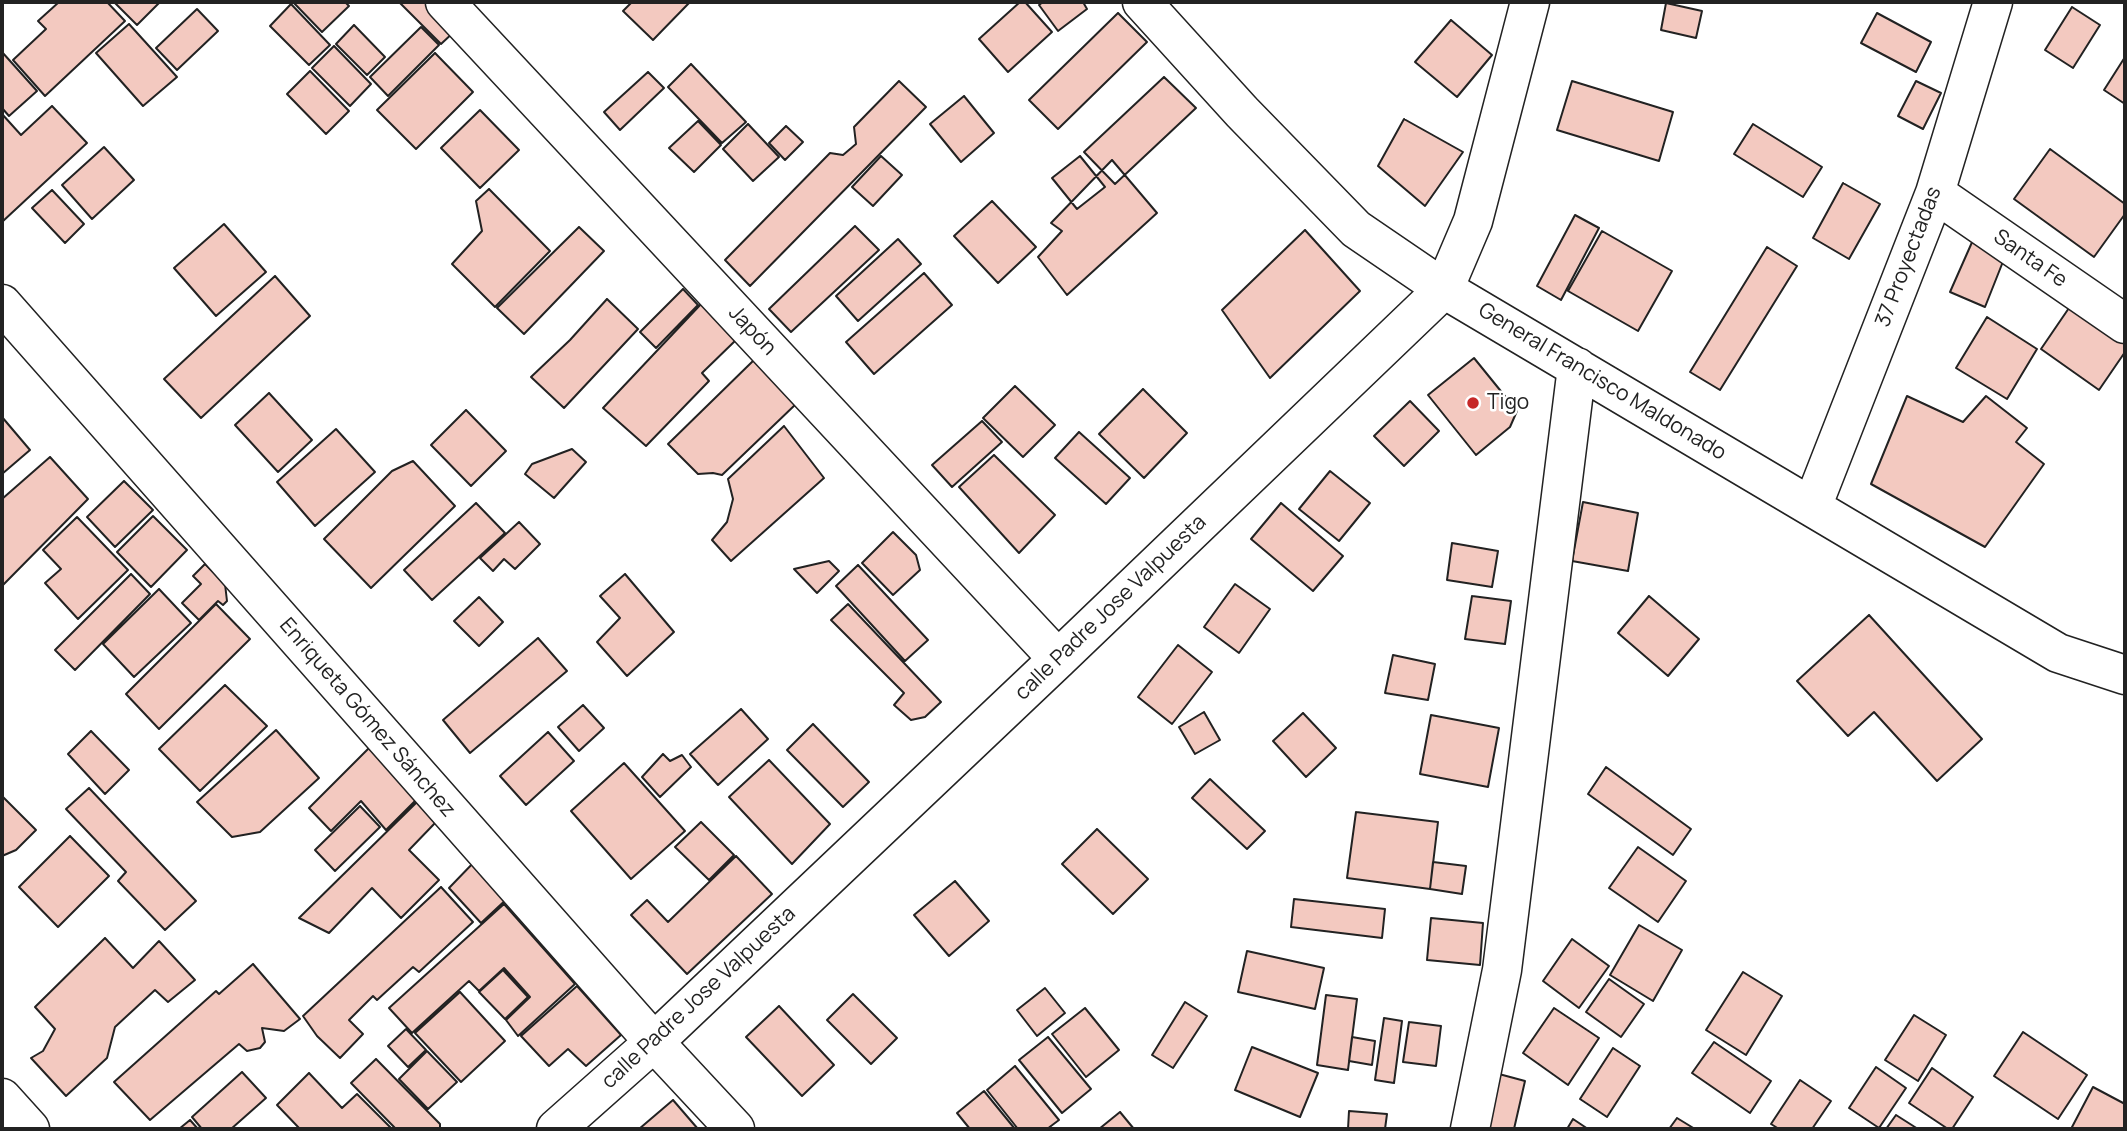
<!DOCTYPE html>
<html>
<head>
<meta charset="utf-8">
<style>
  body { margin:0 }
  #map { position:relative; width:2127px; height:1131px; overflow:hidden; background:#fff; font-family:Manrope,sans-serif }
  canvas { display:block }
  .frame { position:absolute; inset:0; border:4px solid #222; pointer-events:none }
</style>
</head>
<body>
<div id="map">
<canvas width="2127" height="1131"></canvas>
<div class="frame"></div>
</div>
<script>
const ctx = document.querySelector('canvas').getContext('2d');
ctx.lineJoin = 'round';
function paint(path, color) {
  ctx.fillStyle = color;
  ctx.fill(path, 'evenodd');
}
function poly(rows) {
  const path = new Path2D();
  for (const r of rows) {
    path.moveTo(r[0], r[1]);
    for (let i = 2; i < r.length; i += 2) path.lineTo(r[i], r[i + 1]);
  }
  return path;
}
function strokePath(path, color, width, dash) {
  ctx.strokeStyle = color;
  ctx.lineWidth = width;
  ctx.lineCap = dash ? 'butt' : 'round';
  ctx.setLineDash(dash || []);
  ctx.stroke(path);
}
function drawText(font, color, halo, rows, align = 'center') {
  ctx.font = font + ' Manrope,sans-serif';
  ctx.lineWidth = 5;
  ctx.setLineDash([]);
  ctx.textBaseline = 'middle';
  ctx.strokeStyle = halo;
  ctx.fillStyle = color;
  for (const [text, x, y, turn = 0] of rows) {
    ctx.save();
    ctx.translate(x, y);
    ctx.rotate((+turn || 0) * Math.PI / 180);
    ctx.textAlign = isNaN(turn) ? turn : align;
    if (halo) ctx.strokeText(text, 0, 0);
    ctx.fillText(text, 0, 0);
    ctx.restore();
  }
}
const building = poly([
  [59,2,107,2,125,21,45,96,13,60,46,29,38,21,59,2],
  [114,2,160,2,137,25,114,2],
  [293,2,345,2,349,6,322,32,293,2],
  [399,2,427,2,456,30,441,44,399,2],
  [632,2,689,2,689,3,653,40,623,11,632,2],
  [1020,2,1025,2,1052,32,1008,72,979,39,1020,2],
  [1043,2,1083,2,1087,9,1058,31,1039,5,1043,2],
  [1666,3,1702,11,1696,38,1661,30,1666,3],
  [291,4,330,45,309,65,270,26,291,4],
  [2072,7,2100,25,2073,68,2045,50,2072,7],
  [197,9,218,31,177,70,156,48,197,9],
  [1118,13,1147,42,1058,129,1029,100,1118,13],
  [1877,13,1931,42,1916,72,1861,43,1877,13],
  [1451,20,1492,55,1457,97,1415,62,1451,20],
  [129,24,177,77,143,106,96,53,129,24],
  [354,25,385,57,367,75,336,44,354,25],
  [421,27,439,45,388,96,370,77,421,27],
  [334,46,371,84,350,106,312,68,334,46],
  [2,52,37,91,9,116,2,108,2,52],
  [435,53,473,92,416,149,377,110,435,53],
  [2125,57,2125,104,2104,90,2125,57],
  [691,64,746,122,722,143,668,87,691,64],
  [310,71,349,111,326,134,287,94,310,71],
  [648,72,664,88,620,130,604,112,648,72],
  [1164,77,1196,108,1115,184,1084,152,1164,77],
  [899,81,926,107,750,286,725,260,830,153,843,155,856,144,854,127,899,81],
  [1572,81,1673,112,1659,161,1557,130,1572,81],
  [1916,81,1941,93,1923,129,1898,116,1916,81],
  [964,96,994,133,961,162,930,124,964,96],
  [52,106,87,143,2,222,2,114,21,135,52,106],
  [480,110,519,150,480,188,441,148,480,110],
  [1404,119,1463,152,1425,206,1378,166,1404,119],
  [698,121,721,145,694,172,669,148,698,121],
  [748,124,779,157,753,181,723,149,748,124],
  [1753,124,1822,167,1803,197,1734,154,1753,124],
  [786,126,803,142,785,160,769,143,786,126],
  [104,147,134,180,92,219,62,185,104,147],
  [2050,149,2125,204,2125,214,2094,257,2014,199,2050,149],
  [881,156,902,175,873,206,852,187,881,156],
  [1080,156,1105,187,1077,209,1052,178,1080,156],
  [1112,160,1157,213,1067,295,1038,257,1062,231,1051,223,1112,160],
  [1843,183,1880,204,1849,259,1813,238,1843,183],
  [489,189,550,251,495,307,452,264,482,231,476,201,489,189],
  [52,190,84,224,65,243,32,208,52,190],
  [992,201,1036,247,998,283,954,236,992,201],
  [1575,215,1599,228,1561,300,1537,286,1575,215],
  [224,224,266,272,216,316,174,268,224,224],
  [855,226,879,250,791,332,769,309,855,226],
  [579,227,604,251,524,334,497,308,579,227],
  [1305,230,1360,291,1270,378,1222,310,1305,230],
  [1602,231,1672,271,1638,331,1568,291,1602,231],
  [898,239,921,264,858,321,836,296,898,239],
  [1973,240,2006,254,1985,307,1950,292,1973,240],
  [1767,247,1797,266,1720,390,1690,372,1767,247],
  [924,273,952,305,874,374,846,342,924,273],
  [275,276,310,316,201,418,164,379,275,276],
  [683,289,698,305,656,348,640,332,683,289],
  [607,299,638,329,564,408,531,377,570,340,607,299],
  [702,303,737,339,702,373,709,381,646,446,603,408,702,303],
  [2071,305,2125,343,2125,352,2099,390,2041,349,2071,305],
  [1987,317,2037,349,2007,399,1956,368,1987,317],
  [1474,358,1517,411,1510,427,1476,455,1428,395,1474,358],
  [755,359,797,403,722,475,713,473,698,474,668,444,755,359],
  [1015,386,1055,425,1023,457,983,418,1015,386],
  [1143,389,1187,433,1144,478,1099,434,1143,389],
  [269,393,312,440,278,472,235,425,269,393],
  [1907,396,1963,422,1986,396,2027,428,2016,442,2044,464,1985,547,1871,484,1907,396],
  [1410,401,1439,431,1404,466,1374,436,1410,401],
  [466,410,506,451,471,486,431,445,466,410],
  [2,417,30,450,2,474,2,417],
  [982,421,1002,442,952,487,932,465,982,421],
  [784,426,824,478,731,561,712,540,727,522,733,499,728,479,784,426],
  [336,429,375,472,315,526,277,482,336,429],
  [1079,432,1130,478,1106,504,1055,458,1079,432],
  [572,449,586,462,554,498,525,474,532,464,572,449],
  [994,455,1055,515,1019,553,959,487,994,455],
  [50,457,88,499,2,586,2,499,50,457],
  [413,461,455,506,371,588,324,539,392,471,413,461],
  [1330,471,1370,503,1339,541,1299,509,1330,471],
  [124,481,153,510,115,547,87,517,124,481],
  [1583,502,1638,513,1628,571,1572,561,1583,502],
  [476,503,505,533,432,600,404,570,476,503],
  [1281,503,1343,556,1313,591,1251,539,1281,503],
  [153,516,187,550,151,587,117,552,153,516],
  [77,517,128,570,78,619,45,583,61,569,43,550,77,517],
  [519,522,540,544,515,569,504,559,493,571,480,558,519,522],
  [893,532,916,555,920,570,893,595,862,563,893,532],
  [1452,543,1498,551,1492,587,1447,580,1452,543],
  [829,561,839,571,817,593,794,569,829,561],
  [205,564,225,584,227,601,223,605,218,601,199,620,182,603,201,584,193,576,205,564],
  [858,565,928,640,905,661,836,586,858,565],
  [131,574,150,594,75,670,55,650,131,574],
  [625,574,674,632,627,676,597,642,620,618,600,596,625,574],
  [1235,584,1270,609,1239,653,1204,627,1235,584],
  [159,589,191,623,134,677,103,644,159,589],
  [1472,596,1511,601,1505,644,1465,639,1472,596],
  [1649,596,1699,639,1668,676,1618,633,1649,596],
  [479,597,503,622,479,646,454,621,479,597],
  [216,604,250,639,159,729,126,694,216,604],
  [848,604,941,702,925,717,911,720,894,705,904,693,831,620,848,604],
  [1869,615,1982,739,1937,781,1874,712,1848,736,1797,681,1869,615],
  [538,638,567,671,470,753,443,720,538,638],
  [1178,645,1212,672,1172,724,1138,697,1178,645],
  [1393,655,1435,664,1428,700,1385,693,1393,655],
  [225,685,267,726,200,791,159,749,225,685],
  [583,705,604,728,579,751,558,727,583,705],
  [741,709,768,739,718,785,690,754,741,709],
  [1204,712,1220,740,1195,754,1179,727,1204,712],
  [1303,713,1336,748,1306,777,1273,741,1303,713],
  [1431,715,1499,728,1488,787,1420,774,1431,715],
  [813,724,869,782,843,807,787,750,813,724],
  [276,730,319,778,260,832,232,837,197,802,276,730],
  [91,731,129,770,105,794,68,754,91,731],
  [548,732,574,761,526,805,500,776,548,732],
  [369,748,417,799,386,830,361,801,331,831,309,808,369,748],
  [663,754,670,761,682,755,691,767,660,797,642,777,663,754],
  [769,760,830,824,792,864,729,797,769,760],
  [624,763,685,831,631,879,571,811,624,763],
  [1606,767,1691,829,1673,855,1588,794,1606,767],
  [1210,779,1265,831,1247,849,1192,798,1210,779],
  [89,788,196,901,165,930,118,881,126,872,66,809,89,788],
  [2,796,36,830,16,850,2,856,2,796],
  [417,802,436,822,409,850,439,880,401,918,372,888,329,933,299,918,417,802],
  [360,806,380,827,335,871,315,850,360,806],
  [1356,812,1438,822,1430,889,1347,878,1356,812],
  [701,822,734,855,709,880,675,847,701,822],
  [1097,829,1148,879,1113,914,1062,864,1097,829],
  [70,836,109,876,58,927,19,887,70,836],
  [1638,847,1686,881,1658,922,1609,888,1638,847],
  [736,856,772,894,687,974,631,915,647,900,668,922,736,856],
  [477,859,510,896,481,923,449,888,477,859],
  [1433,862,1466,866,1462,894,1430,889,1433,862],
  [955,881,989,921,949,956,914,915,955,881],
  [441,887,473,922,419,972,413,967,377,1000,373,996,349,1020,363,1034,340,1058,317,1036,303,1016,441,887],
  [1294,899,1385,909,1382,938,1291,927,1294,899],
  [504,904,575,984,518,1036,506,1020,530,997,504,968,479,991,469,981,412,1033,389,1008,504,904],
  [1431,918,1483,923,1480,965,1427,960,1431,918],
  [1639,925,1682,950,1653,1001,1610,975,1639,925],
  [105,938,133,968,159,941,195,980,168,1002,155,990,115,1027,107,1058,66,1096,31,1058,43,1051,55,1029,35,1007,105,938],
  [1572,939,1609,966,1579,1008,1543,981,1572,939],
  [1247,951,1324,968,1315,1009,1238,992,1247,951],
  [253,964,300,1019,284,1031,262,1028,265,1042,260,1048,247,1051,239,1044,150,1120,114,1082,216,991,219,994,253,964],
  [503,970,528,997,505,1019,479,992,503,970],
  [1743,972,1782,996,1746,1055,1706,1030,1743,972],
  [1609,979,1644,1004,1621,1037,1586,1012,1609,979],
  [577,986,621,1035,586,1066,568,1049,549,1066,521,1036,577,986],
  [1045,988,1065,1013,1037,1036,1017,1010,1045,988],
  [460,992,505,1041,461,1082,415,1033,460,992],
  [853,994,897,1038,871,1064,827,1020,853,994],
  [1326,995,1357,999,1348,1070,1317,1065,1326,995],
  [1185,1002,1207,1016,1173,1068,1152,1055,1185,1002],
  [779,1006,834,1065,802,1096,746,1037,779,1006],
  [1085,1008,1119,1050,1086,1077,1052,1034,1085,1008],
  [1554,1008,1599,1038,1568,1085,1523,1053,1554,1008],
  [1914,1015,1946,1035,1918,1081,1885,1060,1914,1015],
  [1384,1018,1402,1021,1394,1083,1375,1080,1384,1018],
  [1409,1022,1441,1026,1436,1066,1403,1062,1409,1022],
  [406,1029,426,1050,408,1067,388,1046,406,1029],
  [2023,1032,2087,1075,2058,1119,1994,1076,2023,1032],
  [1048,1037,1091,1089,1062,1113,1019,1060,1048,1037],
  [1352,1037,1375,1041,1372,1065,1349,1061,1352,1037],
  [1714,1042,1771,1081,1750,1113,1692,1073,1714,1042],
  [1252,1047,1318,1073,1300,1117,1235,1090,1252,1047],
  [1613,1048,1640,1066,1607,1117,1580,1099,1613,1048],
  [427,1051,457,1082,428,1109,399,1079,427,1051],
  [376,1059,440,1124,440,1129,396,1129,351,1083,376,1059],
  [1015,1066,1059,1120,1047,1129,1018,1129,987,1090,1015,1066],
  [1876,1067,1906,1088,1879,1128,1849,1108,1876,1067],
  [1932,1068,1973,1097,1952,1129,1948,1129,1909,1103,1932,1068],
  [242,1072,266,1098,231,1129,202,1129,192,1117,242,1072],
  [309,1073,342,1108,357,1094,392,1129,300,1129,277,1105,309,1073],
  [1499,1074,1525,1081,1514,1129,1487,1129,1499,1074],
  [1800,1080,1831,1101,1812,1129,1779,1129,1771,1124,1800,1080],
  [2093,1087,2125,1104,2125,1129,2071,1129,2093,1087],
  [984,1091,1015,1129,970,1129,957,1113,984,1091],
  [673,1100,698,1129,639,1129,673,1100],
  [1349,1111,1387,1114,1385,1129,1348,1129,1349,1111],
  [1120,1112,1134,1129,1099,1129,1120,1112],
  [1896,1115,1918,1129,1886,1129,1896,1115],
  [1677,1118,1695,1129,1669,1129,1677,1118],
  [1573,1119,1588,1129,1567,1129,1573,1119],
  [190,1120,198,1129,179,1129,190,1120]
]);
paint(building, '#f3c9c0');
strokePath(building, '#222', 2);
const minor = poly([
  [445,2,1058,659],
  [1142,2,1242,112,1356,229,1444,289,2058,653,2125,675],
  [1935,193,2125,324],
  [2,304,654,1042,735,1129],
  [1812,507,1935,193,1993,2],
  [2,1098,30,1129],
  [556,1129,654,1042,1058,659,1444,289,1473,221,1530,2],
  [1470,1129,1502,970,1577,367]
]);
strokePath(minor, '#222', 41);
strokePath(minor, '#fff', 38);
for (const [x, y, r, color] of [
  [1473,403,7,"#c62828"]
]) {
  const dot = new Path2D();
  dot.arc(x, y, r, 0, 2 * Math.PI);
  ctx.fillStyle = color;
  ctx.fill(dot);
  strokePath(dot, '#fff', 2.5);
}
drawText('21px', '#222', '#fff', [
  ["37 Proyectadas",1909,257,-69],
  ["Santa Fe",2030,259,35],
  ["Japón",752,331,47],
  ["General Francisco Maldonado",1602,382,31],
  ["calle Padre Jose Valpuesta",1111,608,-44],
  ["Enriqueta Gómez Sánchez",367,718,49],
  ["calle Padre Jose Valpuesta",699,998,-43]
]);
drawText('21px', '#222', '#fff', [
  ["Tigo",1487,403]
], 'left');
</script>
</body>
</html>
